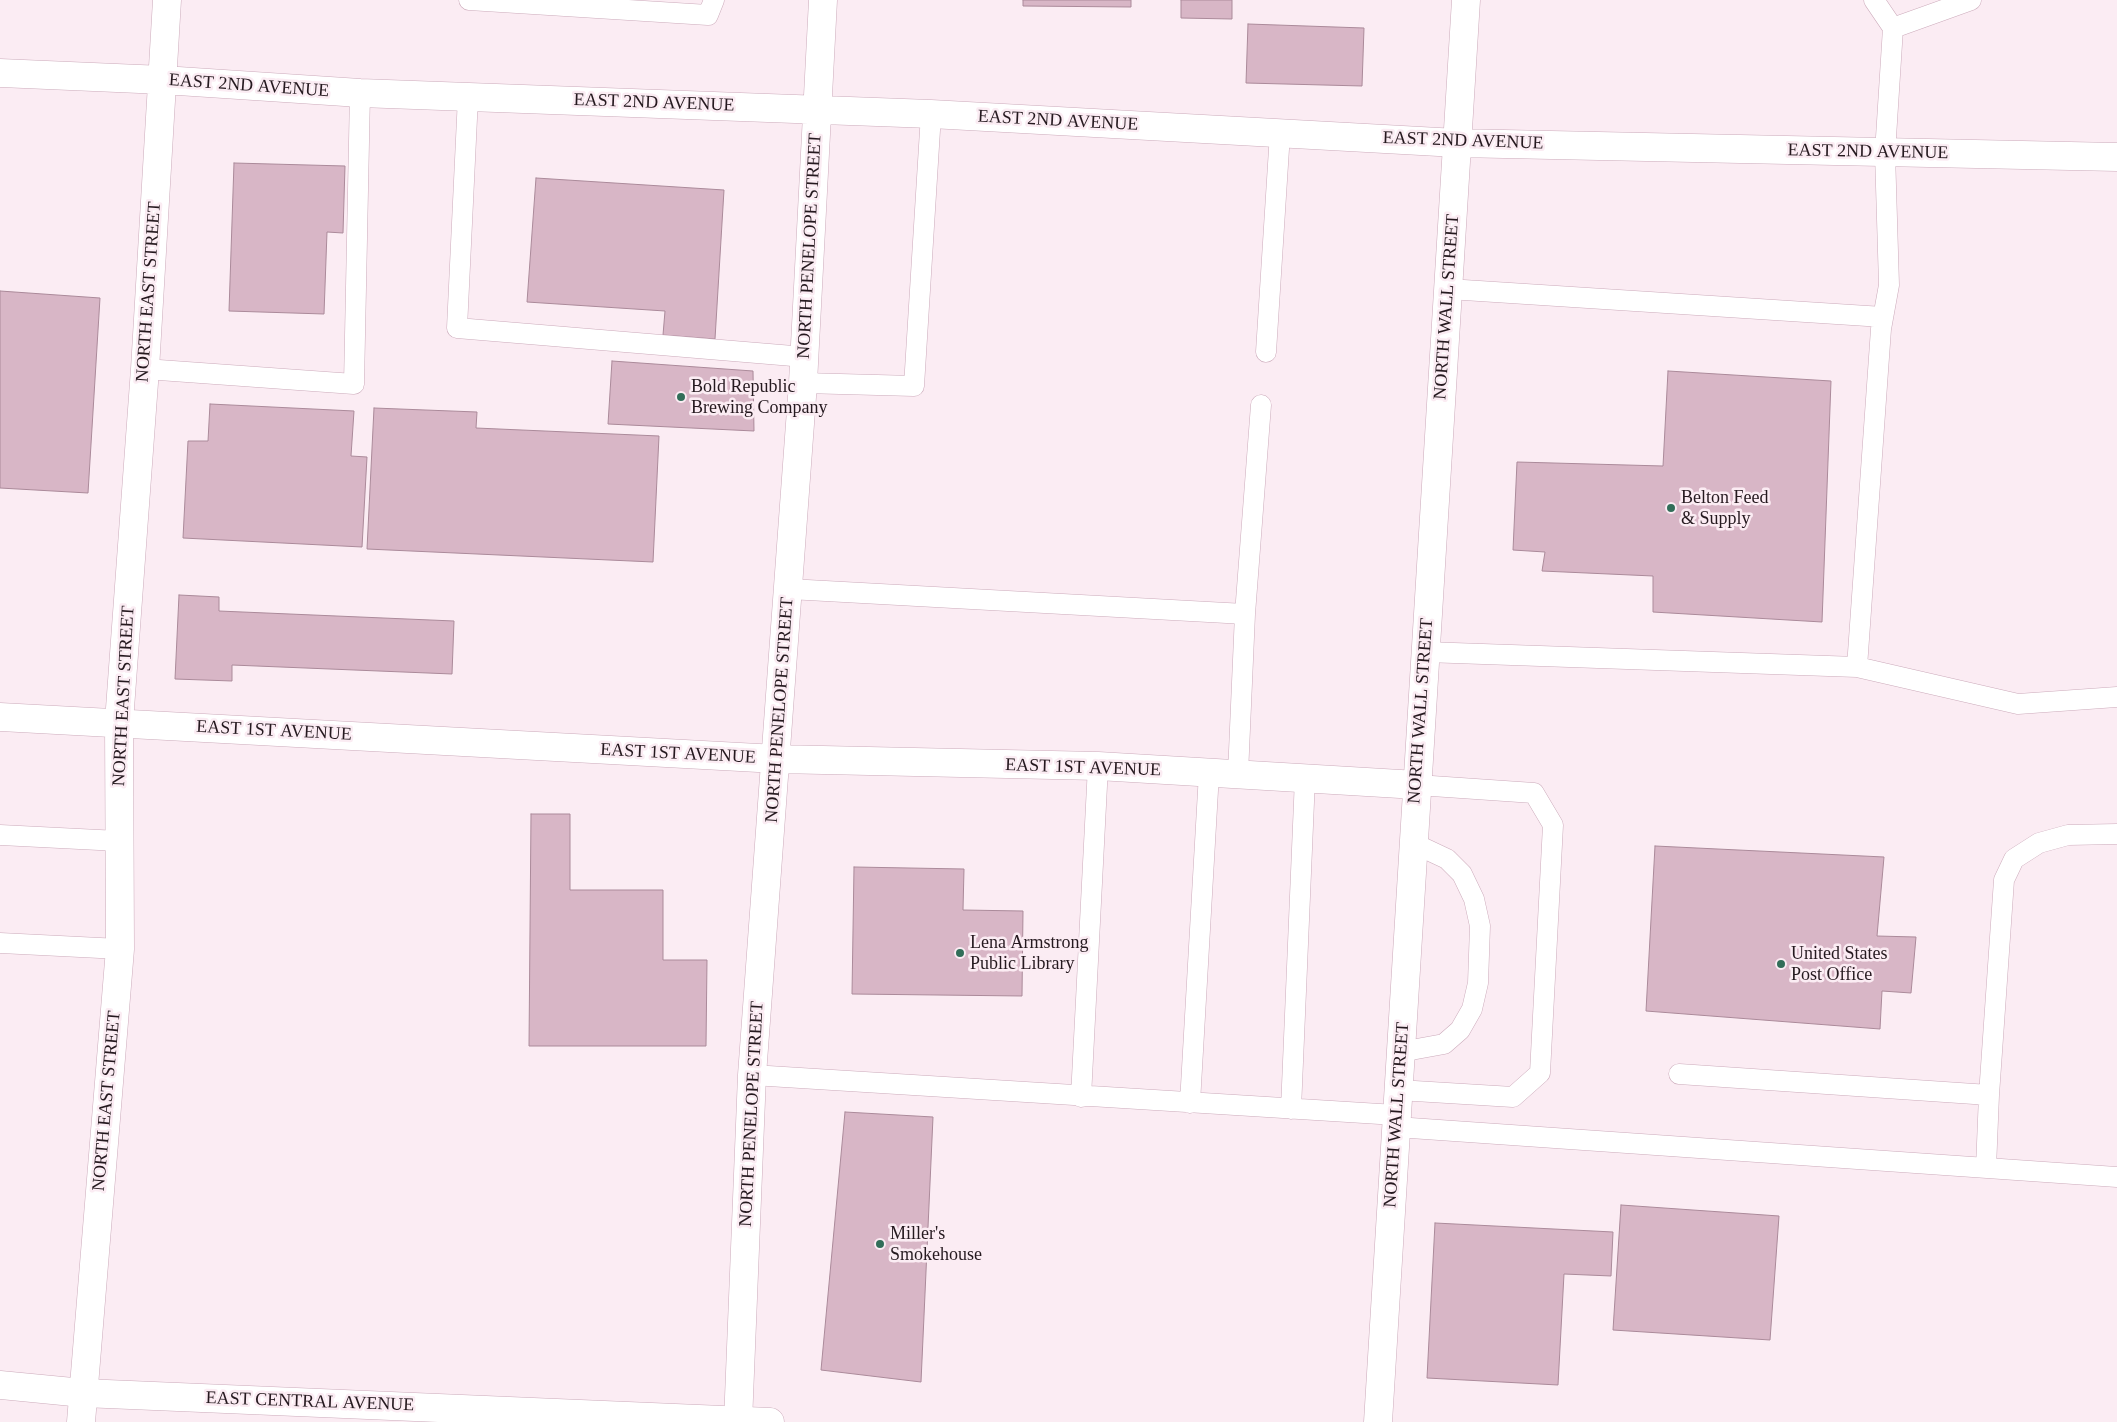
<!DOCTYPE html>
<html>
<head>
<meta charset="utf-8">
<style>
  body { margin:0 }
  canvas { display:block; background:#fbecf3 }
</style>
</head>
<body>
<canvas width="2117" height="1422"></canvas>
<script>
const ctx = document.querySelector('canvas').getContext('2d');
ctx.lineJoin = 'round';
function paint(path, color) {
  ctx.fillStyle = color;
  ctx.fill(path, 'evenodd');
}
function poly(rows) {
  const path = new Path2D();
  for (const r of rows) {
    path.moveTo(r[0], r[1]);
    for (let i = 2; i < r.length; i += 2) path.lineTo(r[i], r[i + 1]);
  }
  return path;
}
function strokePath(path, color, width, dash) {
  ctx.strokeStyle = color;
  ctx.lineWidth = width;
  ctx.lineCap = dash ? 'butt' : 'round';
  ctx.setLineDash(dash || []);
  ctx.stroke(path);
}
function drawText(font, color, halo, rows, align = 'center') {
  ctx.font = font + ' Georgia,serif';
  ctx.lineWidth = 5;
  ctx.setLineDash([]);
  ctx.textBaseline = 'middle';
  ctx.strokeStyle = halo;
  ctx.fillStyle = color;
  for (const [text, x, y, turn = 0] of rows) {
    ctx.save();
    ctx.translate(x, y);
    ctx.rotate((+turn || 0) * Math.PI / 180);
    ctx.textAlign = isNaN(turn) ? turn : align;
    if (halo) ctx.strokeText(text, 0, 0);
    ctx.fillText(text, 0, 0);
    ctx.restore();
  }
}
const building = poly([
  [1023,0,1131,0,1131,7,1023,6,1023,0],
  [1181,0,1232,0,1232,19,1181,18,1181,0],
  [1248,24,1364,28,1362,86,1246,83,1248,24],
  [234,163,345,166,343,233,327,232,324,314,229,311,234,163],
  [536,178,724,190,715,339,663,335,665,311,527,302,536,178],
  [0,291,100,298,88,493,0,488,0,291],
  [612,361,753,371,754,431,608,424,612,361],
  [1668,371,1831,381,1822,622,1653,612,1653,576,1542,571,1545,552,1513,550,1517,462,1663,466,1668,371],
  [210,404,354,411,351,456,367,457,362,547,183,538,188,441,208,441,210,404],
  [374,408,477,412,476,428,659,436,653,562,367,549,374,408],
  [179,595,219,597,219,611,454,621,452,674,232,665,232,681,175,679,179,595],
  [531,814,570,814,570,890,663,890,663,960,707,960,706,1046,529,1046,531,814],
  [1655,846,1884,857,1877,936,1916,937,1911,993,1882,991,1880,1029,1646,1011,1655,846],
  [854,867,964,869,963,910,1023,911,1022,996,852,994,854,867],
  [845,1112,933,1117,921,1382,821,1370,845,1112],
  [1621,1205,1779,1216,1770,1340,1613,1330,1621,1205],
  [1435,1223,1613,1232,1611,1276,1564,1274,1558,1385,1427,1378,1435,1223]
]);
paint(building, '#d8b6c6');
strokePath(building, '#ab8a9a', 1);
const lane = poly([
  [469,0,708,15,714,0],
  [1874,0,1893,28],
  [468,97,457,328,805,357],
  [1448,289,1883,317],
  [1266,352,1280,133],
  [145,369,354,384,360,93],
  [803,383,914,386,931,114],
  [789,589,1245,614,1238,774],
  [1245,614,1261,405],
  [1425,652,1857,667,1881,329,1889,285,1885,153,1893,28,1971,0],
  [1857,667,2018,704,2117,697],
  [0,835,119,841],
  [0,943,120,949],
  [1400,1052,1444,1044,1460,1030,1472,1009,1478,983,1480,926,1474,899,1462,874,1447,859,1413,843],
  [1679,1074,1989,1095,1986,1168],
  [752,1075,1396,1115],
  [1398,1090,1513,1097,1540,1073,1553,825,1534,793,1417,785],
  [1989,1095,2004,880,2014,859,2039,843,2068,835,2117,834],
  [1081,1097,1098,766],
  [1190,1103,1209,773],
  [1291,1109,1305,778],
  [1396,1127,2117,1177]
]);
const street = poly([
  [0,73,163,80,360,93,931,114,1457,143,2117,157],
  [0,717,777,759,1098,766,1417,785],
  [81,1422,120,949,119,722,145,369,167,0],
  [738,1422,752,1075,803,383,823,0],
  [1378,1422,1466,0]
]);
const secondary = poly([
  [0,1385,83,1393,770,1422]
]);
strokePath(lane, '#ccabbb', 21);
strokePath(street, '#ccabbb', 29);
strokePath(secondary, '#ccabbb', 29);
strokePath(lane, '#fff', 20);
strokePath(street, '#fff', 28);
strokePath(secondary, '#fff', 28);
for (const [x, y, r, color] of [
  [681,397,5,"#326e59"],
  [1671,508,5,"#326e59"],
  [960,953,5,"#326e59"],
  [1781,964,5,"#326e59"],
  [880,1244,5,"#326e59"]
]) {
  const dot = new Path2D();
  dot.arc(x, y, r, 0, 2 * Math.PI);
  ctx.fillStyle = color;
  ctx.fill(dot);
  strokePath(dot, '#fbecf3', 2);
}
drawText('18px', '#25191f', '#fbecf3', [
  ["EAST 2ND AVENUE",249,86,4],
  ["EAST 2ND AVENUE",654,103,2],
  ["EAST 2ND AVENUE",1058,121,3],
  ["EAST 2ND AVENUE",1463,141,2],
  ["EAST 2ND AVENUE",1868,152,1],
  ["NORTH PENELOPE STREET",810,246,-87],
  ["NORTH EAST STREET",149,292,-86],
  ["NORTH WALL STREET",1447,307,-86],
  ["NORTH EAST STREET",124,696,-87],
  ["NORTH PENELOPE STREET",780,710,-86],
  ["NORTH WALL STREET",1421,711,-86],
  ["EAST 1ST AVENUE",274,731,3],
  ["EAST 1ST AVENUE",678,754,3],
  ["EAST 1ST AVENUE",1083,768,2],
  ["NORTH EAST STREET",107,1101,-85],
  ["NORTH PENELOPE STREET",752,1114,-87],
  ["NORTH WALL STREET",1397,1115,-86],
  ["EAST CENTRAL AVENUE",310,1402,2]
]);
drawText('18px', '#25191f', '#fbecf3', [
  ["Bold Republic",691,387],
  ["Brewing Company",691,408],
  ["Belton Feed",1681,498],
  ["& Supply",1681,519],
  ["Lena Armstrong",970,943],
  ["Public Library",970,964],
  ["United States",1791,954],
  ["Post Office",1791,975],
  ["Miller's",890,1234],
  ["Smokehouse",890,1255]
], 'left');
</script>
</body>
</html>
